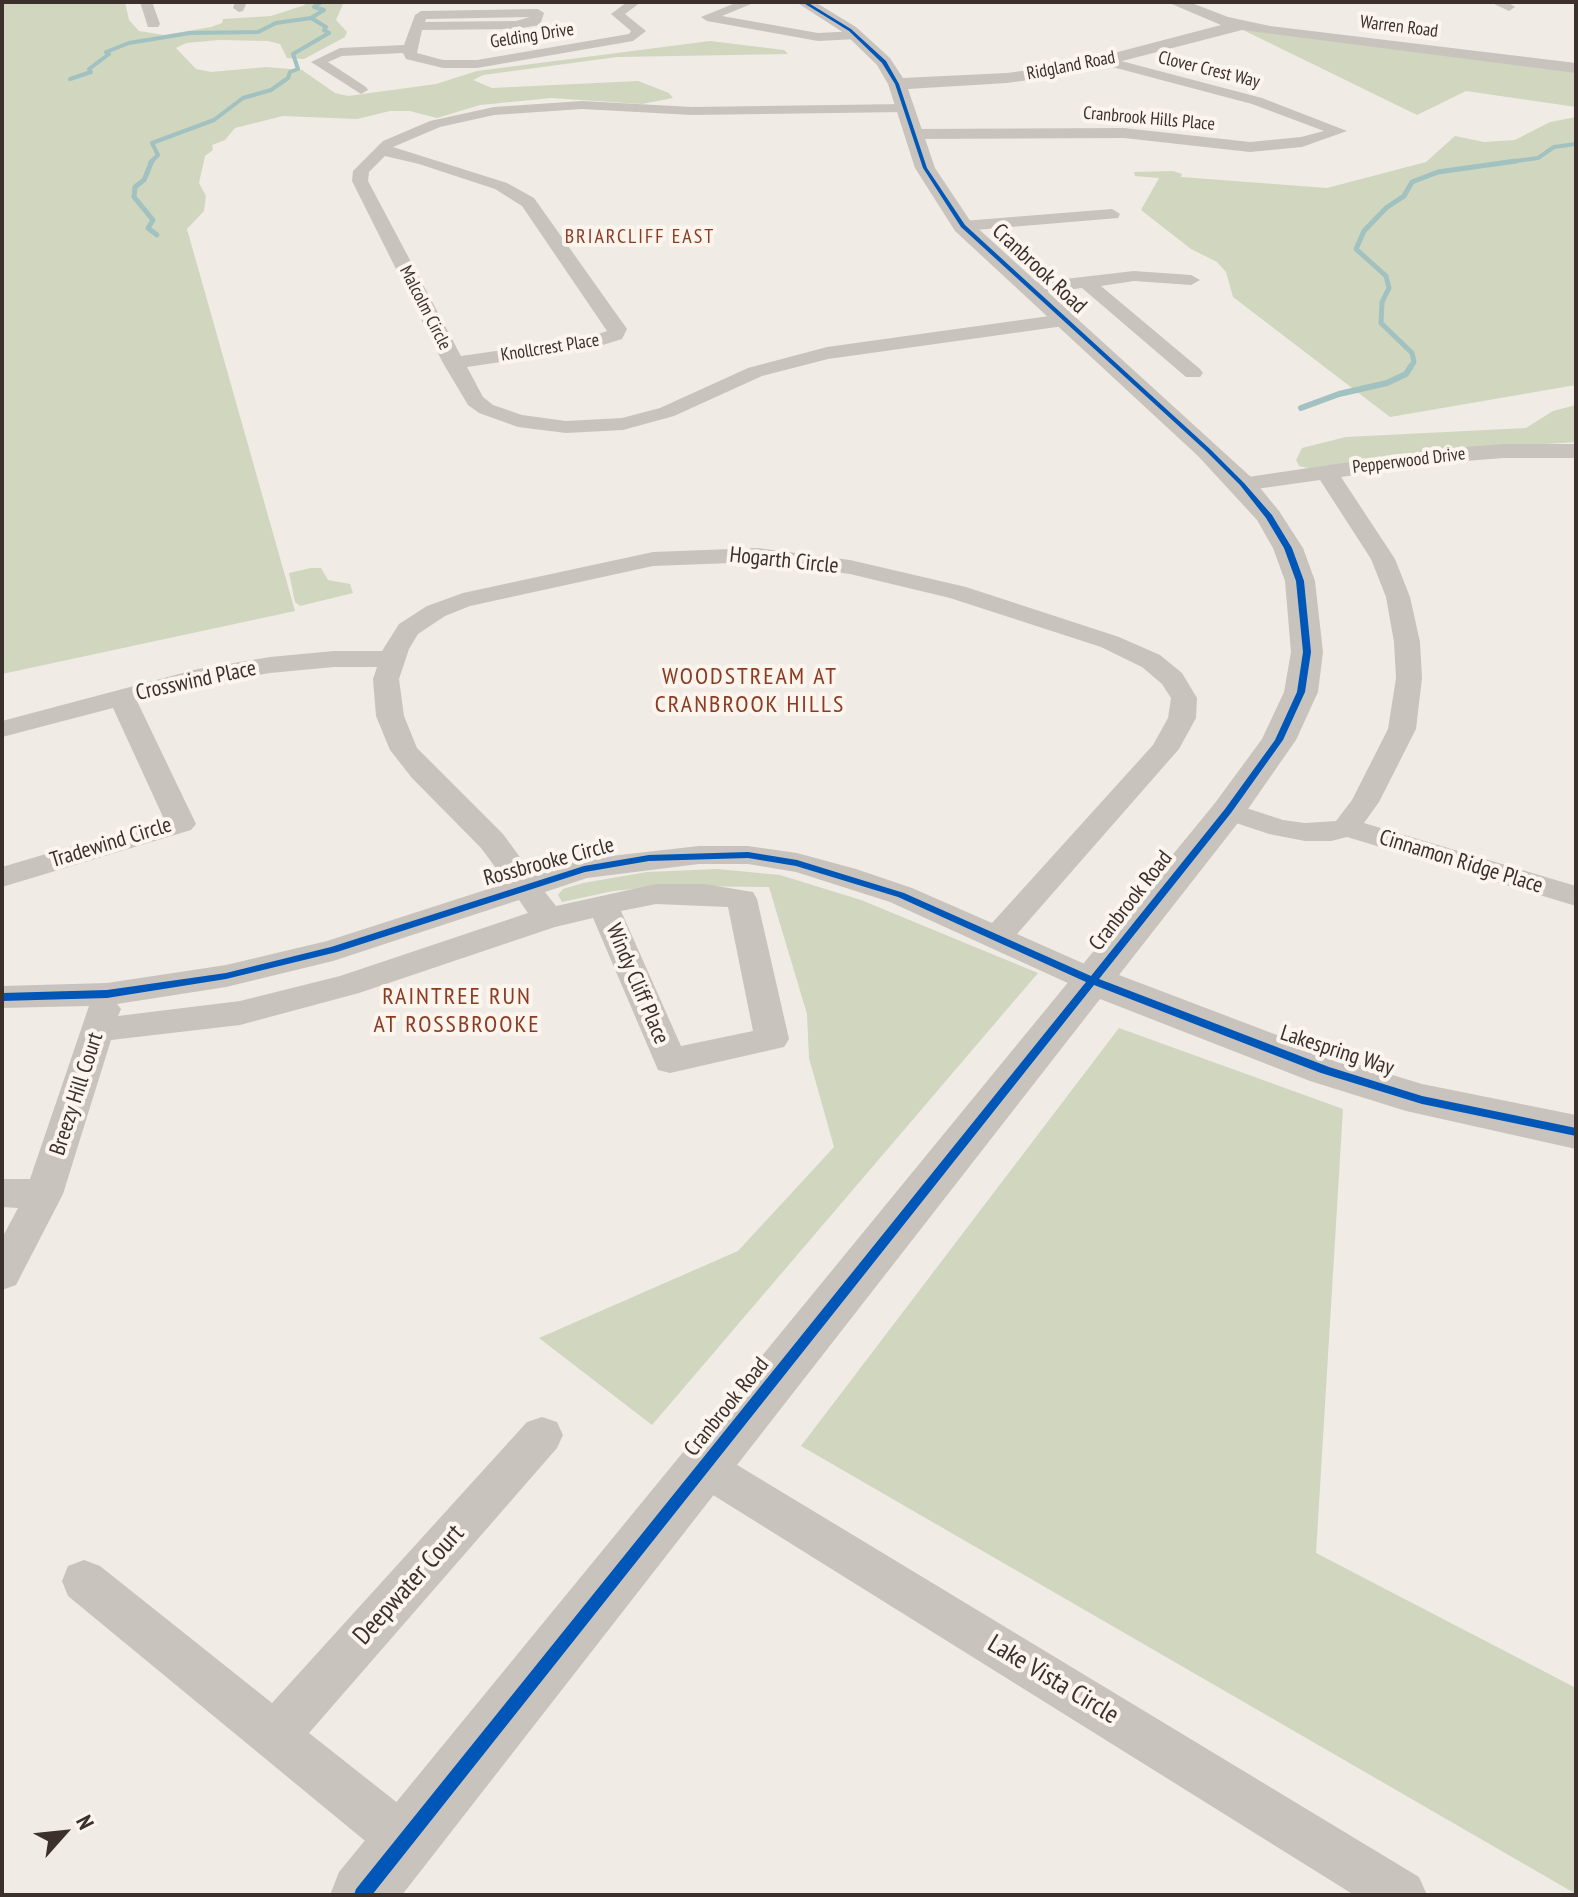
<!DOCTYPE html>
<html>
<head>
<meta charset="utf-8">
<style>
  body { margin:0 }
  #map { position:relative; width:1578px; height:1897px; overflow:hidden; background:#f0ebe5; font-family:"PT Sans Narrow",sans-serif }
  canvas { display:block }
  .frame { position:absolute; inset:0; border:4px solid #3b302b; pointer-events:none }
  .north { position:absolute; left:24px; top:1793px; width:80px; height:80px; -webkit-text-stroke:6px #fbf5ee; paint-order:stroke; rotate:63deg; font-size:22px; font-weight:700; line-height:32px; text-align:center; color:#3b302b }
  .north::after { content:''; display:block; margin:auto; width:28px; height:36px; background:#3b302b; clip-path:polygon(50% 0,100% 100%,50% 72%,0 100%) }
</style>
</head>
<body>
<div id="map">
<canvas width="1578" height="1897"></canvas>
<div class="frame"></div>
<div class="north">N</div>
</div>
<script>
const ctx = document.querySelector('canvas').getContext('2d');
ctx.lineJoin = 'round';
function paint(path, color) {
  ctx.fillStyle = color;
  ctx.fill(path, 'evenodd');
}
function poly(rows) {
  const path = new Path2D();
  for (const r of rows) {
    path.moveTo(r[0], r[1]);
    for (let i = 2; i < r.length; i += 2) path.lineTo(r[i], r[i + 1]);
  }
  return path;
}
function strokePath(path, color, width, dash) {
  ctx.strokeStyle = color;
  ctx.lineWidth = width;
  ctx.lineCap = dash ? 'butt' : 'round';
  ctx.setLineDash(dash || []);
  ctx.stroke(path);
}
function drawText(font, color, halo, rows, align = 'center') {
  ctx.font = font + ' "PT Sans Narrow",sans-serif';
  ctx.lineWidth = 8;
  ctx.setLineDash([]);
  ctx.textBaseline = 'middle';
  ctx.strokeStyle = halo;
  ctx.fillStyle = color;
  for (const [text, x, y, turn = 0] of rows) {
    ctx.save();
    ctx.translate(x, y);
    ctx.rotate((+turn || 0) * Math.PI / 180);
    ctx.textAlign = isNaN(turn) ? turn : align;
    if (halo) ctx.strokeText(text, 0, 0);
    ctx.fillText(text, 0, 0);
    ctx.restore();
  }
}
paint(poly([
  [2,2,125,2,129,20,139,31,164,35,211,27,222,23,223,19,271,16,305,5,304,2,344,2,336,20,347,32,345,37,304,59,287,58,280,44,268,41,219,40,186,43,176,48,196,69,211,72,266,67,302,70,335,93,348,96,436,84,477,71,710,41,784,50,788,54,617,57,483,75,473,80,492,88,638,81,669,93,673,98,642,104,551,98,480,105,437,118,410,111,390,111,357,119,283,116,235,128,225,140,212,145,213,150,205,156,199,183,206,196,204,211,187,229,295,611,2,674],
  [1239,28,1576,70,1576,107,1466,91,1417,115],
  [1576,117,1576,385,1390,417,1233,297,1226,272,1217,262,1191,249,1141,210,1159,178,1135,176,1134,172,1173,171,1182,174,1181,177,1327,188,1426,162,1455,136,1484,142,1515,140,1550,122],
  [1576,405,1576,442,1396,454,1312,469,1299,466,1296,460,1302,448,1346,437,1526,428,1553,411],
  [311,568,321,568,328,580,350,584,353,593,300,606,295,602,289,573],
  [717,869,780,875,861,900,1038,973,652,1425,539,1338,738,1251,834,1147,809,1058,807,1014,769,887,666,886,613,891,562,902,558,895,563,889,583,883,647,872],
  [1119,1028,1343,1109,1316,1553,1576,1688,1576,1894,801,1446]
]), '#d1d6bf');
strokePath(poly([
  [70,79,91,72,89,69,109,54,106,52,129,43,190,33,258,32,276,23,311,18,324,10,314,7,321,2],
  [150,163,158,155,152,143,214,120,243,98,271,90,288,78,290,72,298,69,293,54,329,33,324,30,326,27,311,18],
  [1501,163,1538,158,1554,147,1576,144]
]), '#a1c2c1', 4);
strokePath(poly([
  [152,161,144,180,135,187,134,197,153,220,148,228,157,235],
  [1410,368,1414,362,1412,353,1381,323,1382,302,1389,288,1386,276,1356,249,1364,231,1386,208,1404,196,1412,182,1438,172,1516,161]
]), '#a1c2c1', 5);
strokePath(poly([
  [1301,408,1339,394,1387,383,1406,374,1411,366]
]), '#a1c2c1', 6);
paint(poly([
  [140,2,152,2,160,24,158,27,148,27,140,2],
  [235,2,247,2,243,11,239,12,233,8,235,2],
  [627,2,641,2,625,14,646,31,633,41,477,68,443,68,406,59,403,53,342,56,328,62,366,87,368,90,361,94,311,62,340,48,404,45,415,15,421,11,538,9,544,13,540,25,516,29,422,30,417,53,443,60,477,60,629,34,631,31,611,14,627,2],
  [530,17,516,21,425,22,426,19,530,17],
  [738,2,756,2,722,16,818,33,857,31,864,35,857,39,818,41,707,21,701,17,738,2],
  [1490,2,1507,2,1515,7,1509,11,1490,2],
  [1106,57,1262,98,1347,131,1302,147,1250,152,1124,138,913,139,905,134,913,129,1124,128,1250,142,1301,137,1324,131,1252,104,1101,64,1101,58,1106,57],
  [582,101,692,107,905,104,912,108,905,112,692,115,582,109,494,115,440,127,393,147,507,183,534,198,627,329,622,339,590,349,467,367,483,397,493,405,522,415,566,421,622,418,660,408,748,368,827,347,1064,314,1074,320,1064,326,828,359,762,376,674,416,623,430,566,433,518,427,479,413,468,405,443,363,352,181,353,171,383,141,430,121,494,107,582,101],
  [385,156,419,164,495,189,522,206,607,331,587,338,461,356,368,181,369,172,385,156],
  [1112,209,1120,214,1118,218,963,231,954,226,963,221,1112,209],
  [1134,271,1191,275,1200,280,1191,285,1134,281,1101,286,1200,369,1203,373,1200,377,1186,377,1082,288,1030,295,1021,289,1030,283,1134,271],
  [1504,444,1576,444,1576,458,1504,458,1439,463,1341,477,1395,559,1410,597,1420,642,1422,678,1416,729,1379,802,1364,823,1576,886,1576,906,1347,837,1331,841,1305,841,1269,834,1218,817,1213,811,1218,805,1228,802,1283,820,1305,823,1336,821,1352,800,1388,729,1396,678,1394,642,1386,597,1371,559,1320,480,1242,491,1234,489,1231,484,1234,479,1439,449,1504,444],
  [757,548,850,560,966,587,1119,637,1160,655,1182,673,1197,698,1196,718,1179,749,1017,934,1105,973,1109,981,1105,989,1093,992,1081,989,890,902,796,872,748,864,699,864,587,878,545,892,556,906,656,884,704,884,753,892,757,899,789,1039,784,1047,670,1073,658,1070,593,918,555,927,359,993,240,1025,111,1040,63,1194,16,1285,2,1290,2,1238,18,1208,2,1207,2,1179,30,1179,89,1006,2,1008,2,986,107,983,226,965,327,941,507,883,481,848,412,778,390,750,376,716,373,679,377,667,334,667,270,673,200,685,137,701,196,824,191,830,2,887,2,867,164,819,113,708,2,737,2,721,198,669,270,657,334,651,382,651,399,624,427,606,463,593,653,552,757,548],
  [757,562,850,574,950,598,1101,647,1142,667,1162,684,1171,698,1168,718,1153,745,992,923,912,888,856,869,797,853,748,846,699,846,584,859,533,875,503,834,417,748,404,716,399,679,409,649,418,634,445,616,470,606,653,566,757,562],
  [519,900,528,913,340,976,240,1001,118,1016,121,1009,117,1004,226,987,333,961,519,900],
  [656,904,728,907,753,1031,681,1046,621,911,656,904],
  [542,1417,557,1422,563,1435,557,1448,309,1733,423,1823,430,1841,423,1859,405,1866,387,1859,68,1596,62,1581,68,1566,84,1560,100,1566,272,1703,527,1422,542,1417],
  [704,1448,719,1454,1419,1877,1427,1895,1354,1895,689,1480,683,1467,689,1454,704,1448]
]), '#c9c3be');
paint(poly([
  [796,2,815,2,856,27,890,58,903,78,1007,73,1072,64,1221,25,1167,2,1189,2,1228,17,1270,26,1576,63,1576,73,1242,30,1072,74,1007,83,908,89,935,168,971,222,1252,478,1279,511,1303,548,1315,581,1323,652,1318,692,1296,740,1241,819,1119,975,1340,1059,1422,1084,1576,1115,1576,1149,1406,1111,1310,1081,1100,999,402,1895,330,1895,339,1872,1215,803,1262,739,1284,692,1291,652,1285,581,1273,548,1257,520,1198,456,955,231,915,168,888,84,877,65,844,33,796,2]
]), '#c9c3be');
paint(poly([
  [802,2,807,2,851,29,886,61,899,84,927,168,965,225,1210,449,1244,483,1272,515,1292,548,1304,581,1311,652,1305,692,1283,740,1231,813,1099,979,1329,1067,1422,1096,1576,1128,1576,1136,1422,1104,1321,1073,1094,985,372,1895,354,1895,356,1889,1086,982,898,897,796,866,748,858,649,861,585,872,337,952,226,979,107,998,2,1001,2,993,107,990,226,973,331,947,584,866,649,855,748,852,797,860,904,893,1091,976,1225,809,1275,740,1297,692,1303,652,1296,581,1284,548,1266,518,1240,485,1206,451,961,227,923,168,895,84,882,63,849,31,802,2]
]), '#0057b8');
drawText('18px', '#3b302b', '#fbf5ee', [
  ["Warren Road",1399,27,7],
  ["Gelding Drive",532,36,-9],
  ["Ridgland Road",1071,66,-11],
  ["Clover Crest Way",1209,70,14],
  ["Cranbrook Hills Place",1149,119,5],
  ["Malcolm Circle",425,308,63],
  ["Knollcrest Place",550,348,-9],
  ["Pepperwood Drive",1409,461,-7]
]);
ctx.letterSpacing = '2px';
drawText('20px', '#8c3b22', '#fbf5ee', [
  ["BRIARCLIFF EAST",640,237]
]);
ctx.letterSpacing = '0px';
drawText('22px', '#3b302b', '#fbf5ee', [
  ["Cranbrook Road",1039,269,43],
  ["Hogarth Circle",784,561,6],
  ["Crosswind Place",196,681,-12],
  ["Tradewind Circle",111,843,-17],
  ["Rossbrooke Circle",549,862,-15],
  ["Cinnamon Ridge Place",1461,862,17],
  ["Cranbrook Road",1131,901,-52],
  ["Windy Cliff Place",637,984,67],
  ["Lakespring Way",1337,1051,18],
  ["Breezy Hill Court",77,1094,-72],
  ["Cranbrook Road",727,1407,-51]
]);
ctx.letterSpacing = '2px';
drawText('24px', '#8c3b22', '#fbf5ee', [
  ["WOODSTREAM AT",750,677],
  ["CRANBROOK HILLS",750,705],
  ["RAINTREE RUN",457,997],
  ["AT ROSSBROOKE",457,1025]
]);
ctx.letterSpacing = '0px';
drawText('26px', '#3b302b', '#fbf5ee', [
  ["Deepwater Court",409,1585,-48],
  ["Lake Vista Circle",1053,1680,31]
]);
</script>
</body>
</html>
